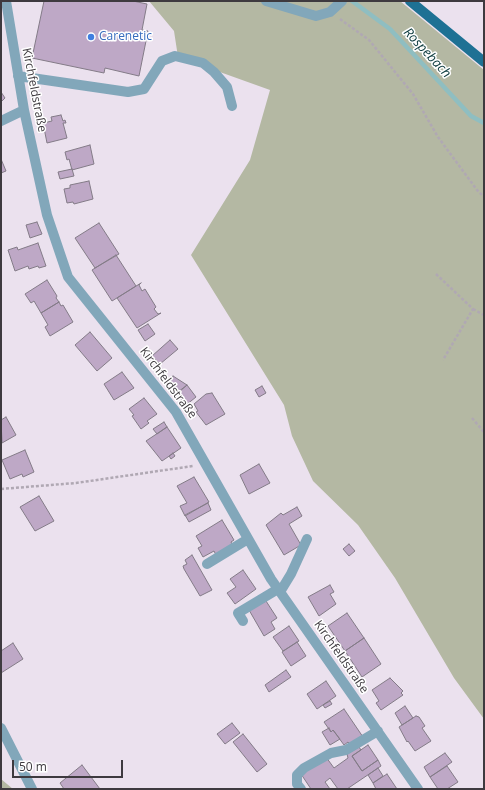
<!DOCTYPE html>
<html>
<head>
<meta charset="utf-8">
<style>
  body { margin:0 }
  #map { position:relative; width:485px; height:790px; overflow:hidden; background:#ebe1ee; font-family:"Open Sans",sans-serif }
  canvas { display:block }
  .frame { position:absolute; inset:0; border:2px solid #3e3a3f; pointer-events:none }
  .scale { position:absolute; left:12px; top:760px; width:111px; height:18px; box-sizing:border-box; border:2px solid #3e3a3f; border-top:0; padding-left:5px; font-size:12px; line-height:14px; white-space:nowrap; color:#3e3a3f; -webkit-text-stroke:3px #fff; paint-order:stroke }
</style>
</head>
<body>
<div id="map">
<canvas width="485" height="790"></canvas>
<div class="frame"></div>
<div class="scale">50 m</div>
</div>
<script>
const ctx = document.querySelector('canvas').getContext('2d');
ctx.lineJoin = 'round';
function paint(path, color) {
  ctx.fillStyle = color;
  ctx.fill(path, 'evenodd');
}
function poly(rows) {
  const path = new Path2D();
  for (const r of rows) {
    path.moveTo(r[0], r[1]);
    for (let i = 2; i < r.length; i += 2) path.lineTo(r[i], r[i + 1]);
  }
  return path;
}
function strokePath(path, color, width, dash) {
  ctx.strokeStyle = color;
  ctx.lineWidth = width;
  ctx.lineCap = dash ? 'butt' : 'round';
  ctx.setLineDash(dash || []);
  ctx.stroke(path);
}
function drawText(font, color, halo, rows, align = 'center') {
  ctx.font = font + ' "Open Sans",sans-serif';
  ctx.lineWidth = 3;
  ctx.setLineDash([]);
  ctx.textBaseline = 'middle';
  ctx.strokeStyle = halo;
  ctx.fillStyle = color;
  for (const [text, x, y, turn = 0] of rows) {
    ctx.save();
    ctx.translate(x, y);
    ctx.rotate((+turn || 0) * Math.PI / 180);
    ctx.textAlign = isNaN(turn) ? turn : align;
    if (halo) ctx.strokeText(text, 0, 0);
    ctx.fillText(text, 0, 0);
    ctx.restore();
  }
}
paint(poly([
  [149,1,400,1,484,70,484,719,454,678,395,578,358,525,313,481,292,436,284,405,191,255,250,160,270,90,178,57,174,31],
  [1,779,13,789,1,789]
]), '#b4b8a3');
strokePath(poly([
  [352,1,390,29,471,116,484,123]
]), '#8fbec1', 4.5);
const building = poly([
  [44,1,133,1,147,4,142,30,148,31,139,76,105,68,104,73,32,58,44,1],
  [1,92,5,98,1,102,1,92],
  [61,115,63,121,65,120,66,123,63,123,67,138,47,143,43,123,52,121,51,117,61,115],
  [90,145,94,164,72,170,69,159,67,160,65,152,90,145],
  [1,159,6,171,1,173,1,159],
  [72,169,74,176,60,179,58,172,72,169],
  [89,181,93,199,74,204,73,202,67,203,64,189,70,188,70,185,89,181],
  [37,222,42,234,30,238,26,225,37,222],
  [99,223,119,254,95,268,75,238,99,223],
  [38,243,46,266,39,268,38,266,29,269,28,266,15,271,8,250,17,247,18,250,38,243],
  [116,255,136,286,112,301,92,270,116,255],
  [47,280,57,296,56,298,59,302,41,313,34,301,31,303,25,294,47,280],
  [141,283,139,285,142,291,145,289,156,307,154,309,158,314,161,313,137,328,117,298,141,283],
  [59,302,61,306,63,305,73,322,50,336,45,327,48,325,41,313,59,302],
  [148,324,155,334,145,341,138,330,148,324],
  [90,332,112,358,97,371,75,345,90,332],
  [170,340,178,349,160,364,152,356,170,340],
  [122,372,134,388,114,400,104,384,122,372],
  [173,376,187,385,178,392,169,382,173,376],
  [187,385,196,397,186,405,177,394,187,385],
  [262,386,266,393,259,397,255,390,262,386],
  [212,393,225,414,206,425,196,412,198,411,194,404,206,394,212,393],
  [144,398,157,414,147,421,149,423,141,429,132,416,134,415,129,409,144,398],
  [6,417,16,435,2,443,1,420,6,417],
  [164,422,167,427,157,434,153,429,164,422],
  [167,427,181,448,162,461,146,441,167,427],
  [25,450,34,472,23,477,22,474,10,479,2,460,25,450],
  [173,453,175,456,171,459,169,456,173,453],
  [259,464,270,483,249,494,240,475,259,464],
  [194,477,209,502,185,516,180,506,187,503,177,486,194,477],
  [39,496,54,521,35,531,20,507,39,496],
  [208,503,211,510,189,522,185,515,208,503],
  [297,507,302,516,289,524,301,545,284,555,266,525,281,513,283,515,297,507],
  [222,520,234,540,231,542,233,546,216,555,214,551,203,557,198,548,202,546,196,536,222,520],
  [349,544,355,551,349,556,343,549,349,544],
  [192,555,212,590,200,596,184,569,183,566,187,564,185,560,192,555],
  [243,570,256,589,235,604,227,593,236,587,230,579,243,570],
  [330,585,334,592,330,594,336,604,319,616,308,597,330,585],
  [266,601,277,618,271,622,275,629,264,636,249,610,266,601],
  [347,613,364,638,345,651,328,626,347,613],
  [289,626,299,641,283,651,273,637,289,626],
  [364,638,381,664,362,677,345,651,364,638],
  [297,642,306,656,291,666,282,652,297,642],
  [13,643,23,659,1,673,1,651,13,643],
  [286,670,291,677,269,692,265,685,286,670],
  [390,678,403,691,401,693,403,695,381,710,376,703,379,701,372,690,390,678],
  [326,681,336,696,317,709,307,694,326,681],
  [330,701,332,704,325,708,323,705,330,701],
  [405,706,413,718,402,725,395,713,405,706],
  [344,709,363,737,351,746,348,742,344,745,333,730,331,732,324,722,344,709],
  [416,716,419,717,425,726,422,728,431,741,415,751,408,741,407,742,399,727,416,716],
  [232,723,240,733,225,744,217,734,232,723],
  [329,728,331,732,333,730,340,739,330,745,322,732,329,728],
  [243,734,267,764,257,772,233,742,243,734],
  [368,745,378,760,362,771,352,756,368,745],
  [359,747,361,750,352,756,362,771,378,760,381,766,347,789,338,789,330,778,325,782,330,789,311,789,301,774,326,757,334,768,348,758,347,754,359,747],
  [445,753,452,762,430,777,424,767,445,753],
  [82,765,100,789,64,789,60,783,82,765],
  [447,766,458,782,447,789,438,789,430,777,447,766],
  [378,768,383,776,373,783,368,775,378,768],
  [387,774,397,789,376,789,373,783,387,774]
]);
paint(building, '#bea8c6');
strokePath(building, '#837b87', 1);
strokePath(poly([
  [340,19,369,40,413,94,438,137,477,190,484,197],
  [436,274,473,309,443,360],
  [473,309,484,315],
  [472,418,484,432],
  [1,489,76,483,193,466]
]), '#b0a8b3', 2.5, [3, 2]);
strokePath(poly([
  [6,1,24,110,47,215,68,277,176,412,271,579,418,789],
  [266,1,316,16,330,12,342,1],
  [18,76,128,92,144,89,162,61,175,56,203,63,214,72,227,87,232,106],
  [1,121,24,110],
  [207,564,248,539],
  [280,592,291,574,307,539],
  [243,621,238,613,278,589],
  [1,728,32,789],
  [301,789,297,784,297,775,304,768,331,753,346,750,378,731]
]), '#82a7ba', 10);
strokePath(poly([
  [410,1,484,62]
]), '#1e7194', 10);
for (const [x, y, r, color] of [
  [91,37,4,"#3f7fe0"]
]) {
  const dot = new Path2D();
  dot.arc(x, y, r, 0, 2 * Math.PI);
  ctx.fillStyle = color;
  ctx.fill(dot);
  strokePath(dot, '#fff', 1.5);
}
drawText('12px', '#366cbe', '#fff', [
  ["Carenetic",99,37]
], 'left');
drawText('12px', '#3e3a3f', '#fff', [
  ["Kirchfeldstraße",34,90,79],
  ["Kirchfeldstraße",168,383,53],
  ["Kirchfeldstraße",341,657,55]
]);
drawText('italic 13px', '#0c3a3d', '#fff', [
  ["Rospebach",427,53,47]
]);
</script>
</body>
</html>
